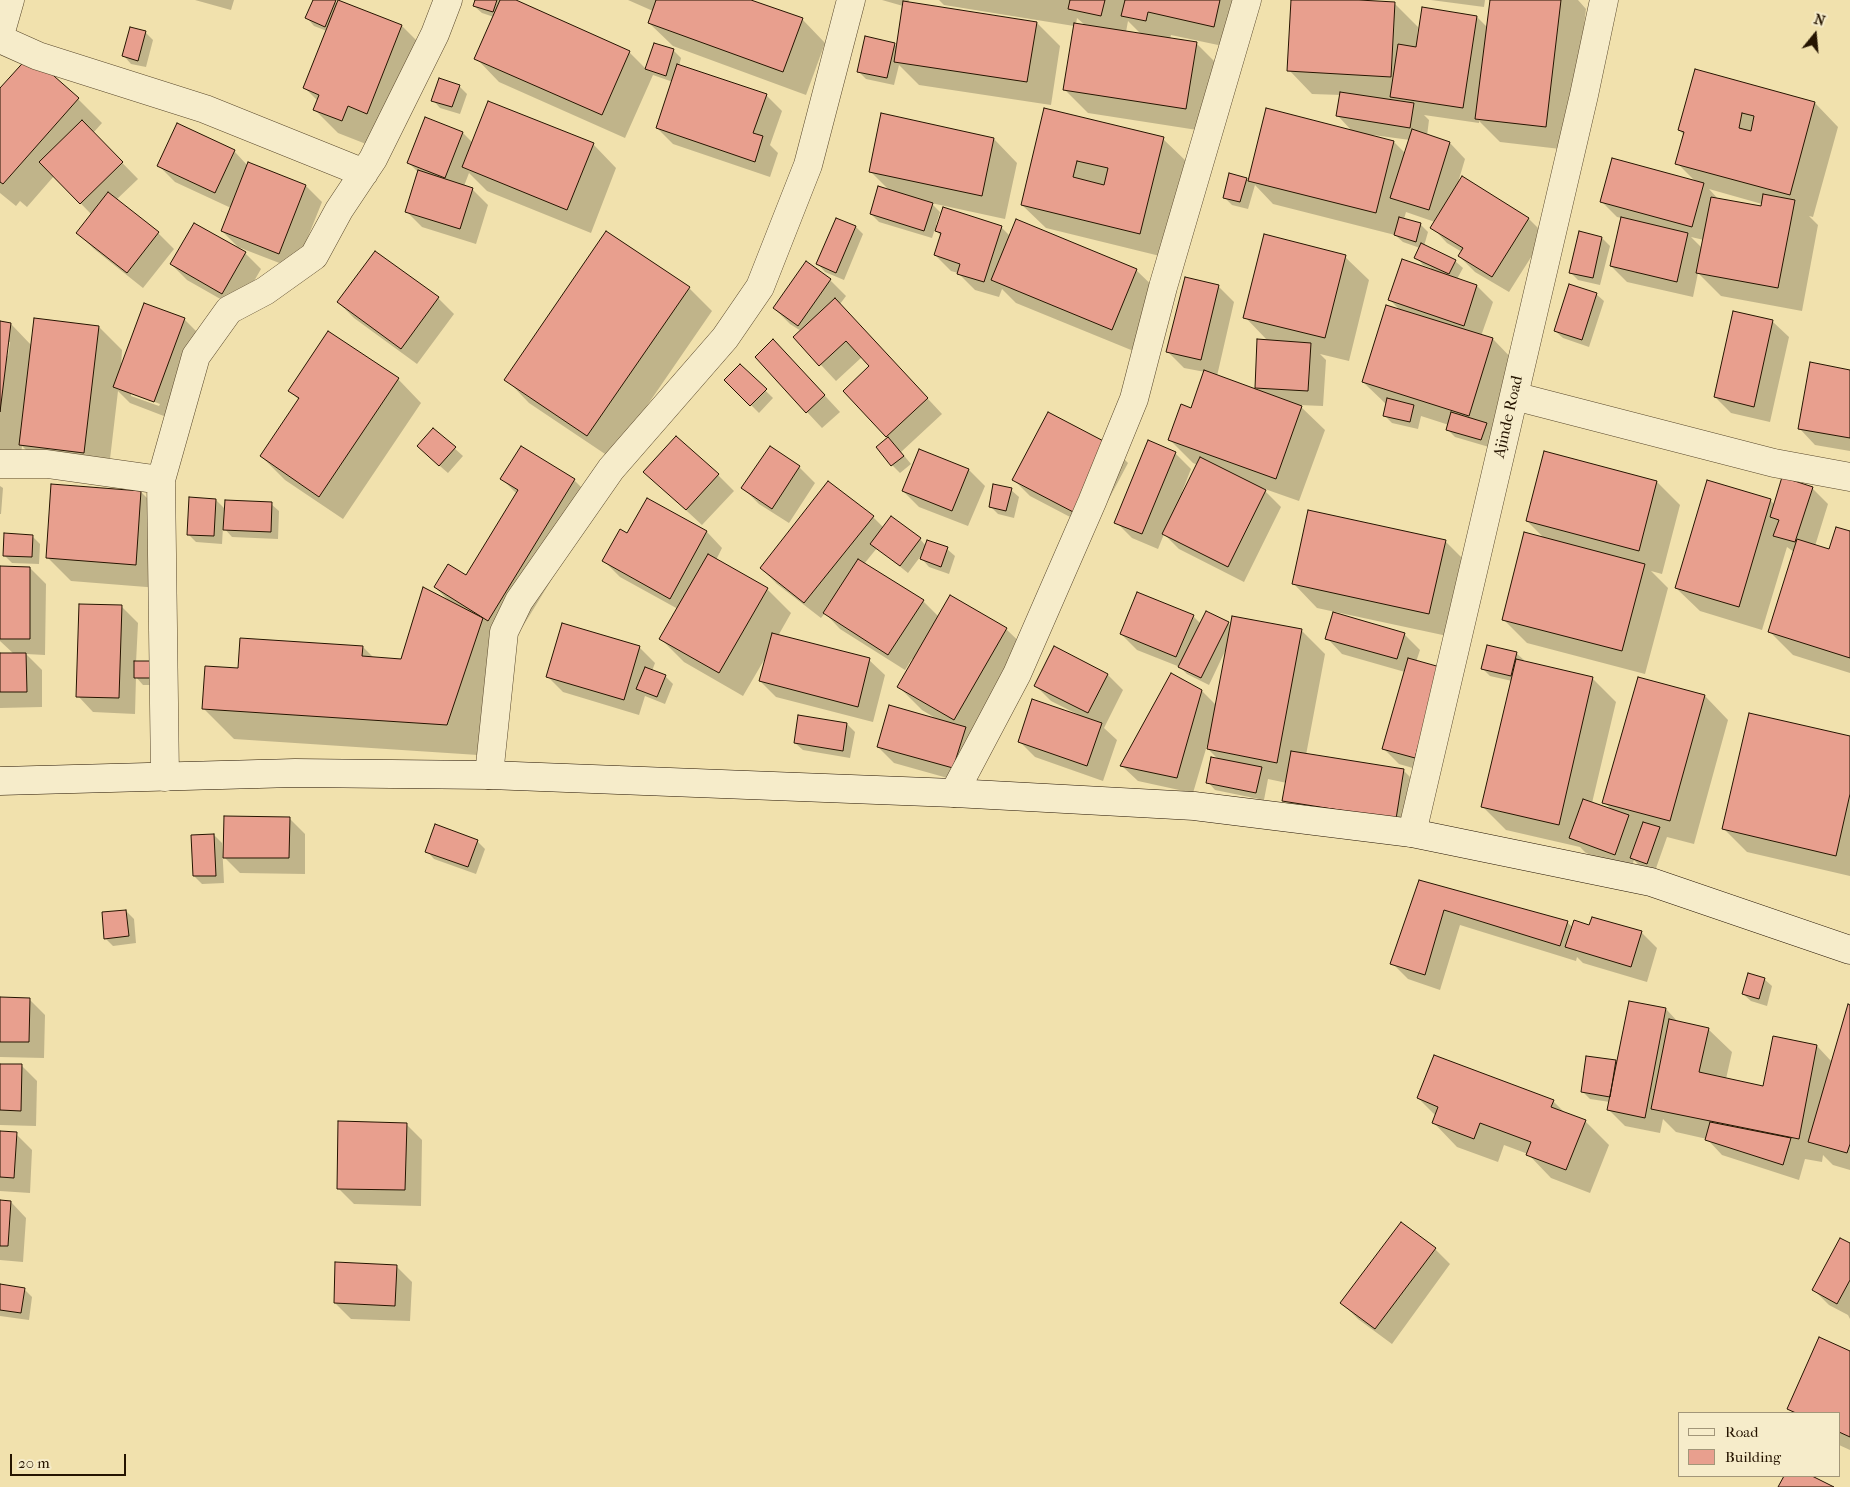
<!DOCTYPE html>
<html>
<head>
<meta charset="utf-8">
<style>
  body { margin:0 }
  #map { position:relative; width:1850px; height:1487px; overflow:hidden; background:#f1e1ad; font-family:"IM FELL French Canon",serif }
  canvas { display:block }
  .legend { position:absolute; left:1678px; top:1412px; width:162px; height:65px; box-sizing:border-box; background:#f6ecca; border:1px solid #a29679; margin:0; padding:6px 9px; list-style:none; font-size:15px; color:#251400 }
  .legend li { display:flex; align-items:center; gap:10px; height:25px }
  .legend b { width:25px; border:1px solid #a29679 }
  .north { position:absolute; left:1790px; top:10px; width:50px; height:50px; -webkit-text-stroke:4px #f6ecca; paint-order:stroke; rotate:17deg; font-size:14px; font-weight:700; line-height:20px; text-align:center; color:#251400 }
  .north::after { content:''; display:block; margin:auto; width:18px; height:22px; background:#251400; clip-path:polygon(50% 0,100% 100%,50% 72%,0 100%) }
  .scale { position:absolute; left:10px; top:1454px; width:116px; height:22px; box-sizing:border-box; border:2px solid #251400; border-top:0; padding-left:6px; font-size:15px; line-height:18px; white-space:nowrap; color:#251400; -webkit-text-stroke:4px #f6ecca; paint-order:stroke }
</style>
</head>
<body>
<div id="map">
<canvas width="1850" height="1487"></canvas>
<ul class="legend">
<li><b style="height:6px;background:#f6ecca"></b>Road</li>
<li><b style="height:14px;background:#e89f8e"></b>Building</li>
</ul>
<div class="north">N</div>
<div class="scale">20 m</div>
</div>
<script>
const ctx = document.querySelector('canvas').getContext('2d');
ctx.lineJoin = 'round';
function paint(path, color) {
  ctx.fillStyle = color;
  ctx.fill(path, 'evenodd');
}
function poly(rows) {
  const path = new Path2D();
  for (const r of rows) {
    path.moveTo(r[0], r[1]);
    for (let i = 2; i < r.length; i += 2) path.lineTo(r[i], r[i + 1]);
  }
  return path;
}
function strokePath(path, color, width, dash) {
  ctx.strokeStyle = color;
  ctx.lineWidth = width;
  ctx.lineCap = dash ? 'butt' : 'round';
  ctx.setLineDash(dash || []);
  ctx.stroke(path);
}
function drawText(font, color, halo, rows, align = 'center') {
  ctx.font = font + ' "IM FELL French Canon",serif';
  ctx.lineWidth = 5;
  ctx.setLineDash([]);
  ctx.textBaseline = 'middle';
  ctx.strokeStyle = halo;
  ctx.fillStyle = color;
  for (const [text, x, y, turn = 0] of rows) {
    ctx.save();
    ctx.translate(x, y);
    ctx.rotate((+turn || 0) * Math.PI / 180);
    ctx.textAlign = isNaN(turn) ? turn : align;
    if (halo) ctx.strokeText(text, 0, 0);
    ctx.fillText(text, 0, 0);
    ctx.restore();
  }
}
paint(poly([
  [195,0,234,0,231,10],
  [314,0,332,0,338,4,402,26,425,49,391,136,372,129,366,144,338,133,315,110,318,101,305,88,327,31,314,26,307,18],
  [476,0,513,0,629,52,646,69,673,50,681,58,679,66,766,95,782,111,770,145,778,153,770,177,673,144,657,128,673,82,653,75,625,138,499,82,476,58,494,17,482,13,474,6],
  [628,0,747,0,802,19,825,43,806,95,673,46,649,23,653,11],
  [882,0,909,0,908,3,1037,23,1060,46,1051,105,919,85,899,65,894,85,866,79,858,71,894,44,897,47,903,6],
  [939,0,1248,0,1237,49,1171,35,1170,39,1196,43,1220,67,1210,132,1088,113,1064,89,1074,26,944,5],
  [1077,18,1086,26,1076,24],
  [1128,21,1142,35,1126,32],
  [1292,0,1338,0,1394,3,1418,27,1417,38,1419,38,1477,17,1488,28,1491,0,1578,0,1586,9,1569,150,1500,142,1479,121,1479,123,1424,115,1429,120,1427,136,1450,143,1465,159,1457,186,1463,178,1529,219,1545,235,1509,292,1475,272,1459,256,1462,252,1447,243,1432,227,1435,222,1406,212,1404,219,1420,224,1428,232,1424,246,1455,261,1463,268,1457,279,1477,286,1493,302,1481,336,1493,339,1516,363,1489,447,1455,437,1447,429,1449,425,1421,416,1418,429,1392,423,1384,415,1387,405,1363,382,1400,310,1389,299,1430,270,1431,268,1423,265,1416,257,1420,248,1403,242,1395,235,1273,204,1255,185,1248,209,1232,205,1224,197,1247,179,1249,182,1267,110,1353,132,1338,116,1341,95,1312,94,1289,70],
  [1373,135,1410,140,1406,154,1394,142,1373,137],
  [1431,0,1485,0,1484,7],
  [145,32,153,40,146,67,131,64,124,56],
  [30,57,78,99,102,123,93,133,138,179,116,200,158,233,174,249,143,288,94,249,78,233,92,215,54,176,27,207,20,201,16,206,0,193,0,90],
  [1696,71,1815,103,1838,127,1813,217,1809,216,1818,225,1802,311,1721,296,1698,273,1693,297,1627,282,1611,266,1622,218,1617,217,1601,201,1695,181,1677,163,1684,135,1679,130],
  [1709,189,1762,204,1762,207,1719,200],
  [1691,237,1704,240,1702,248],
  [459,86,467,94,460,114,440,108,433,100],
  [1045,110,1163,139,1187,162,1164,257,1046,228,1022,205],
  [463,133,473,143,593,144,616,168,591,233,487,191,469,173,464,186,472,189,488,205,476,244,422,227,406,211,419,173,408,162],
  [994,139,1017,163,1005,219,931,203,940,212,936,225,1001,227,1010,236,1136,270,1160,293,1136,352,1016,303,1002,289,999,297,975,290,958,273,951,271,935,255,941,236,935,229,932,238,879,222,871,214,890,191,870,171],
  [234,151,248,166,249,164,306,186,322,202,295,269,238,247,222,231,231,208,175,182,159,166],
  [195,224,245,253,261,269,238,309,187,280,171,264],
  [856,227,863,234,844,280,825,272,818,264],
  [1580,233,1602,238,1610,246,1600,285,1578,280,1570,272],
  [1345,257,1369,280,1349,361,1320,354,1326,360,1323,406,1299,405,1325,430,1299,501,1262,488,1281,507,1244,582,1179,549,1164,534,1158,549,1132,538,1116,522,1175,453,1191,469,1182,492,1183,493,1198,465,1193,463,1170,440,1192,409,1205,372,1184,368,1168,352,1218,286,1234,302,1217,376,1261,392,1256,387,1268,341,1245,317],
  [830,280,846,296,840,304,942,414,901,452,911,464,900,473,892,465,889,438,844,391,871,366,862,357,836,381,795,337,801,331,790,324,774,308],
  [689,288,712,311,611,458,529,403,506,379],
  [1596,294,1604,301,1589,347,1563,338,1555,331],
  [438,298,454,314,417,364,354,318,338,302],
  [184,319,200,335,169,418,130,403,118,391,108,476,44,468,22,446,20,465,0,462,0,323,11,324,32,346,99,327,122,350,121,367],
  [7,342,10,342,8,356,6,355],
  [131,393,160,404,159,406,131,396],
  [1773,322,1789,337,1770,422,1731,413,1715,397],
  [789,357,840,412,822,428,807,412],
  [740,366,773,398,759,413,726,380],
  [1850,371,1850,451,1815,445,1800,429],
  [398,379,421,403,343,519,285,480,261,456,299,400,290,391],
  [433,429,463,456,448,473,426,454],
  [521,447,574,480,598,504,512,644,478,755,234,739,204,709,239,669,363,647,374,658,402,660,449,601,435,587,467,577,517,494,502,479],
  [1112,447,1128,463,1093,529,1030,496,1014,480],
  [770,448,799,467,815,483,789,523,759,504,743,488],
  [919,450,969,470,985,486,968,526,919,507,903,491],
  [718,475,734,491,702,525,661,487],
  [1657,482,1680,505,1662,574,1651,571,1668,588,1645,674,1527,643,1503,619,1545,539,1527,521],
  [0,486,3,488,1,514,0,514],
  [1812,488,1828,504,1815,546,1830,551,1850,533,1850,673,1793,655,1769,631,1794,552,1787,547,1762,630,1700,611,1676,588,1770,500,1775,505],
  [1011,490,1019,497,1014,518,998,514,990,506],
  [141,492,164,515,159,588,71,581,47,557],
  [647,499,707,532,722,548,716,560,767,589,791,613,778,636,869,660,885,675,873,722,776,697,760,681,767,655,743,696,684,662,661,639,678,609,620,577,604,561,628,535],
  [216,500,226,510,271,504,279,511,278,539,232,537,223,527,222,544,196,542,188,534],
  [873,517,884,528,920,539,926,546,947,549,955,556,949,574,929,567,922,559,923,553,908,573,877,548,864,564,923,601,939,617,1006,629,1030,652,969,784,894,763,878,747,937,719,922,710,898,686,914,660,912,659,905,670,840,629,825,613,821,618,777,584,761,568],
  [32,536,40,544,39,564,12,563,4,555],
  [1445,541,1469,565,1452,637,1317,608,1294,584],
  [0,567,30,568,46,584,45,655,26,654,42,670,42,707,0,708,0,655,14,654,0,641],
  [122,607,138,623,136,663,165,685,143,685,136,677,135,714,93,712,78,696],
  [1193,616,1201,624,1228,623,1232,627,1301,630,1325,654,1306,755,1404,771,1420,787,1412,835,1300,816,1284,800,1287,783,1268,779,1264,800,1215,790,1208,782,1219,760,1208,749,1209,743,1208,742,1193,793,1138,781,1122,766,1202,691,1217,706,1226,649,1209,685,1187,674,1180,667,1137,650,1121,634],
  [1404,634,1420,650,1416,662,1430,773,1399,764,1383,748,1405,672,1342,654,1327,638],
  [639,647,655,663,652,671,665,676,673,684,665,704,645,696,639,715,563,692,547,676],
  [1516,653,1524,660,1523,662,1592,678,1616,702,1592,803,1612,810,1604,802,1638,678,1705,696,1728,720,1694,844,1667,837,1655,871,1639,865,1634,860,1630,870,1586,853,1580,847,1506,830,1483,807,1512,681,1490,676,1483,669],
  [1108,675,1123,690,1104,728,1117,740,1103,781,1035,757,1019,741,1077,714,1051,701,1035,685],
  [799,716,847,724,855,732,850,758,803,750,795,743],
  [1850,738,1850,876,1747,852,1724,829],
  [289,818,305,834,305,874,240,873,224,857],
  [214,835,222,843,224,883,202,884,194,876],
  [477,841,485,849,476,874,434,859,427,851],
  [1420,882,1567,922,1573,928,1590,927,1641,932,1657,948,1647,982,1583,963,1577,957,1576,961,1460,925,1440,990,1408,979,1392,963],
  [126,911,134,919,136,943,113,946,105,938],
  [1764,979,1772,986,1767,1006,1751,1001,1743,994],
  [0,998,29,999,45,1015,44,1058,0,1057],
  [1850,1006,1850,1170,1833,1165,1823,1155,1822,1162,1805,1159,1799,1180,1722,1155,1707,1139,1676,1132,1663,1119,1660,1133,1625,1126,1609,1110,1610,1102,1590,1099,1582,1091,1615,1061,1618,1064,1666,1009,1679,1023,1708,1029,1732,1052,1726,1079,1764,1087,1774,1037,1817,1046,1832,1062],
  [0,1065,21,1065,37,1081,36,1126,0,1125],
  [1418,1098,1553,1101,1565,1113,1585,1121,1609,1145,1590,1193,1551,1178,1528,1154,1504,1145,1498,1162,1457,1147,1434,1123,1436,1116],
  [406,1124,422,1140,421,1206,354,1204,338,1188],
  [0,1133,16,1134,32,1150,30,1193,0,1191],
  [0,1202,11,1202,26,1218,23,1262,0,1260],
  [1850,1245,1850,1319,1848,1315,1829,1305,1813,1289],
  [1435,1249,1450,1264,1392,1344,1358,1319,1342,1303],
  [396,1266,412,1282,410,1321,351,1319,335,1303],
  [0,1285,24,1289,32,1297,29,1320,0,1316],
  [1850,1353,1850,1450,1839,1445,1839,1413,1793,1413,1789,1409]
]), '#0003');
const building = poly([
  [313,0,336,0,325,27,305,18,313,0],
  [338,0,402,25,367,114,348,106,342,121,313,110,319,95,303,88,338,0],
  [475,0,497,0,493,12,473,6,475,0],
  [500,0,516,0,630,51,602,115,474,59,500,0],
  [656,0,751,0,803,18,783,72,648,23,656,0],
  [1070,0,1105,0,1101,16,1068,9,1070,0],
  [1125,0,1220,0,1214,27,1148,12,1146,21,1121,16,1125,0],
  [1291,0,1359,0,1395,2,1391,77,1287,71,1291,0],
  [1490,0,1561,0,1546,127,1475,119,1490,0],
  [903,1,1037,22,1027,82,894,62,903,1],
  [1422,7,1477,16,1463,108,1390,97,1398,44,1416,47,1422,7],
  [1074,23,1197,42,1186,109,1063,90,1074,23],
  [130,27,146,31,138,61,122,56,130,27],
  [865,36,895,43,887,78,857,72,865,36],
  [654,43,674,49,666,76,645,69,654,43],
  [30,55,79,98,3,184,0,182,0,88,30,55],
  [677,64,767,94,753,133,763,136,755,162,656,128,677,64],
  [1695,69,1815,102,1790,195,1675,164,1684,132,1678,130,1695,69],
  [1742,113,1754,116,1751,131,1739,128,1742,113],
  [439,78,460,85,452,107,431,101,439,78],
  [1340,92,1414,103,1410,128,1336,116,1340,92],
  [488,101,594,143,567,210,462,167,488,101],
  [1044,108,1164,137,1140,234,1021,205,1044,108],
  [1077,161,1108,168,1104,185,1073,177,1077,161],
  [1266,108,1394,141,1376,213,1248,181,1266,108],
  [881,113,994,138,982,196,869,172,881,113],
  [425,117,463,132,445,178,407,163,425,117],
  [82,120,123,162,80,204,39,162,82,120],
  [177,123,235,150,215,193,157,166,177,123],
  [1412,129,1450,142,1429,210,1390,198,1412,129],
  [1612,158,1704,183,1692,227,1600,202,1612,158],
  [248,162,306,185,279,254,221,231,248,162],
  [418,170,473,188,460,229,405,212,418,170],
  [1229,173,1247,178,1240,202,1223,198,1229,173],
  [1462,176,1529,218,1492,277,1458,256,1463,248,1430,228,1462,176],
  [878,186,933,203,924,231,870,214,878,186],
  [108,192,159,232,127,273,76,233,108,192],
  [1763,194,1795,200,1778,288,1696,273,1711,197,1761,206,1763,194],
  [943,207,1002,226,984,282,957,274,960,264,934,255,941,233,935,231,943,207],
  [1399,217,1421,223,1416,242,1394,235,1399,217],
  [1621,217,1688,233,1677,282,1610,266,1621,217],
  [836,218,856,226,836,273,816,264,836,218],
  [1016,219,1137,269,1112,330,991,280,1016,219],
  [194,223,246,252,222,294,170,264,194,223],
  [606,231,690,287,587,436,504,380,606,231],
  [1579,231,1602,237,1593,278,1569,273,1579,231],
  [1264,234,1346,255,1325,338,1243,318,1264,234],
  [1421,243,1456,260,1449,274,1414,258,1421,243],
  [375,251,439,297,401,349,337,302,375,251],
  [1402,259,1477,285,1464,326,1388,300,1402,259],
  [806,261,831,279,798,326,773,308,806,261],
  [1185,277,1219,285,1201,360,1166,352,1185,277],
  [1569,284,1597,293,1582,340,1554,331,1569,284],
  [835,298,928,398,886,437,843,391,869,366,846,341,819,366,793,337,835,298],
  [144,303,185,318,154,402,113,387,144,303],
  [1386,305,1493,338,1469,416,1362,382,1386,305],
  [1733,311,1773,320,1754,407,1714,397,1733,311],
  [34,318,99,326,84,453,19,445,34,318],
  [0,321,11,323,0,412,0,321],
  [328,331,399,378,319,497,260,456,299,398,288,391,328,331],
  [773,339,825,395,806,413,755,357,773,339],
  [1257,339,1311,343,1308,391,1255,388,1257,339],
  [1810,362,1850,370,1850,438,1798,429,1810,362],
  [740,364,767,389,750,406,724,380,740,364],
  [1204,370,1302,406,1276,479,1168,440,1181,404,1191,408,1204,370],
  [1387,398,1414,405,1410,422,1383,416,1387,398],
  [1048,412,1113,446,1077,514,1012,480,1048,412],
  [1451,412,1487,423,1481,440,1446,430,1451,412],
  [433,428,456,447,439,466,417,446,433,428],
  [676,436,719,474,686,510,643,472,676,436],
  [888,437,904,456,891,466,876,447,888,437],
  [1148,440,1176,452,1142,534,1114,523,1148,440],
  [521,446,575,479,488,621,434,587,448,564,466,575,518,490,500,479,521,446],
  [770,446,800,466,772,509,741,488,770,446],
  [919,449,969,469,952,511,902,491,919,449],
  [1544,451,1657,481,1639,551,1526,521,1544,451],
  [1200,457,1266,490,1228,567,1162,534,1200,457],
  [1782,477,1813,487,1795,542,1773,536,1779,520,1770,517,1782,477],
  [1707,480,1771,499,1739,607,1675,588,1707,480],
  [828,481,874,516,804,603,760,568,828,481],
  [51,484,141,491,136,565,46,558,51,484],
  [993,484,1012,488,1006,511,989,507,993,484],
  [189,497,216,499,214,536,187,535,189,497],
  [647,498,707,531,670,599,602,561,620,529,627,533,647,498],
  [225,500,272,502,271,532,223,530,225,500],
  [1308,510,1446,540,1429,614,1292,584,1308,510],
  [891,516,921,538,900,566,870,544,891,516],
  [1836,527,1850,531,1850,658,1768,632,1797,539,1829,549,1836,527],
  [1524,532,1645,564,1622,651,1502,620,1524,532],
  [4,533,33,535,32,557,3,556,4,533],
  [927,540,948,547,941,567,920,559,927,540],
  [708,554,768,588,719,673,659,639,708,554],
  [858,559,924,600,888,655,823,613,858,559],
  [0,566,30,567,30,639,0,639,0,566],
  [423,587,483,618,447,725,202,709,205,666,238,668,240,638,363,646,362,656,401,659,423,587],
  [1137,592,1194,615,1176,657,1120,634,1137,592],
  [950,595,1007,628,954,720,897,687,950,595],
  [79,604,122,605,119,698,76,697,79,604],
  [1206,611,1229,622,1201,678,1178,667,1206,611],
  [1333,612,1405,633,1397,659,1325,639,1333,612],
  [1232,616,1302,629,1277,763,1207,749,1232,616],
  [562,623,640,646,624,700,546,677,562,623],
  [772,633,870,658,858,707,759,681,772,633],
  [1487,645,1517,652,1511,676,1481,669,1487,645],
  [1054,646,1108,674,1088,713,1034,686,1054,646],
  [0,653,26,653,27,692,0,692,0,653],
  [1408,658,1440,667,1415,758,1382,749,1408,658],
  [1516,659,1593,677,1559,825,1481,807,1516,659],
  [134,661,157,661,158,678,134,678,134,661],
  [645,667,666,675,657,697,636,689,645,667],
  [1171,673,1202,690,1177,778,1120,766,1171,673],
  [1638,677,1705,695,1670,821,1602,803,1638,677],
  [1032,699,1102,723,1087,766,1018,742,1032,699],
  [889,705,966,727,953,768,877,747,889,705],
  [1749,713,1850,736,1850,794,1836,856,1722,829,1749,713],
  [798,715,847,723,843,751,794,743,798,715],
  [1291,751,1404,769,1396,819,1282,801,1291,751],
  [1211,757,1262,767,1256,793,1206,783,1211,757],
  [1583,799,1629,815,1615,855,1569,838,1583,799],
  [224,816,290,817,289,858,223,858,224,816],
  [1643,822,1660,827,1647,864,1630,858,1643,822],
  [435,824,478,840,468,867,425,852,435,824],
  [214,834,216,876,193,876,191,835,214,834],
  [1419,880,1568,921,1560,946,1444,910,1425,975,1390,964,1419,880],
  [126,910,129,936,104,939,102,912,126,910],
  [1592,917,1642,931,1631,967,1565,947,1574,920,1589,925,1592,917],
  [1748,973,1765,978,1759,999,1742,994,1748,973],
  [0,997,30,998,29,1042,0,1042,0,997],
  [1629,1001,1666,1008,1645,1118,1607,1110,1629,1001],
  [1848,1004,1850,1005,1850,1144,1847,1153,1808,1142,1848,1004],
  [1669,1019,1709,1028,1699,1072,1763,1086,1773,1036,1817,1045,1799,1139,1651,1109,1669,1019],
  [1434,1055,1554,1100,1551,1107,1586,1120,1566,1170,1526,1155,1531,1142,1480,1123,1474,1139,1432,1123,1438,1107,1417,1098,1434,1055],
  [1586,1056,1616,1060,1610,1097,1581,1092,1586,1056],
  [0,1064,22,1064,21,1111,0,1110,0,1064],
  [338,1121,407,1123,405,1190,337,1189,338,1121],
  [1710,1122,1791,1138,1783,1165,1705,1140,1710,1122],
  [0,1131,17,1132,14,1178,0,1177,0,1131],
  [0,1200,11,1201,8,1246,0,1246,0,1200],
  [1401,1222,1436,1248,1375,1329,1340,1303,1401,1222],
  [1840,1238,1850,1243,1850,1280,1837,1304,1812,1290,1840,1238],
  [335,1262,397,1265,395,1306,334,1303,335,1262],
  [0,1284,25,1288,21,1313,0,1310,0,1284],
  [1819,1337,1850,1351,1850,1437,1839,1432,1839,1413,1796,1413,1787,1409,1819,1337],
  [1784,1476,1812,1476,1834,1487,1778,1487,1784,1476]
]);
paint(building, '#e89f8e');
strokePath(building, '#251400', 1);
const street = poly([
  [0,35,10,0],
  [0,39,38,56,205,109,364,173],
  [1514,396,1774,463,1850,477],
  [0,464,47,464,161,480],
  [489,775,504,632,519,601,611,469,725,338,760,287,808,165,851,0],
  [165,777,161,480,196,356,229,310,265,291,314,256,339,210,373,159,435,34,448,0],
  [954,793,1017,674,1092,502,1134,399,1163,287,1247,0],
  [1412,833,1584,95,1604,0]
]);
const secondary = poly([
  [0,781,295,773,489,775,954,793,1194,806,1412,833,1651,882,1850,950]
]);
strokePath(street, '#58472b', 29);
strokePath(secondary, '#251400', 29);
strokePath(street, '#f6ecca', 28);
strokePath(secondary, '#f6ecca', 28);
drawText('16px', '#251400', '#f6ecca', [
  ["Ajinde Road",1509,417,-77]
]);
</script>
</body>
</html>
